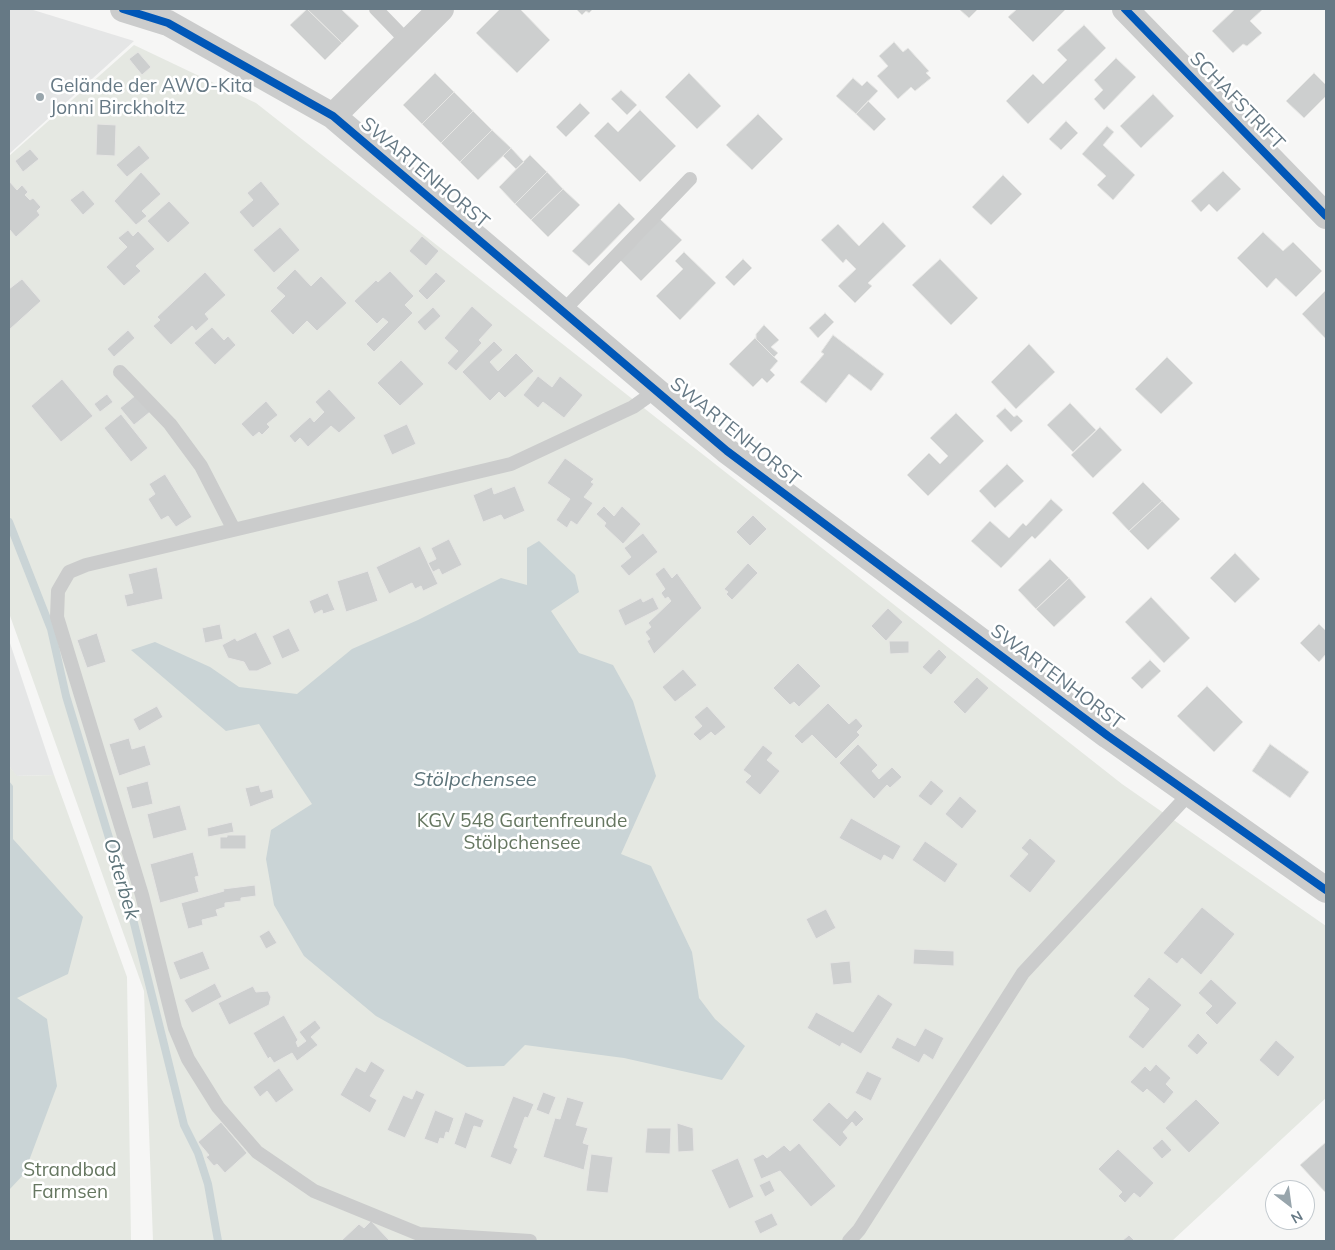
<!DOCTYPE html>
<html>
<head>
<meta charset="utf-8">
<style>
  body { margin:0 }
  #map { position:relative; width:1335px; height:1250px; overflow:hidden; background:#f6f6f5; font-family:Mulish,sans-serif }
  canvas { display:block }
  .frame { position:absolute; inset:0; border:10px solid #667985; pointer-events:none }
  .north { position:absolute; left:1265px; top:1180px; width:50px; height:50px; box-sizing:border-box; background:#fff; border:1px solid #c2c9ce; border-radius:50%; rotate:150deg; font-size:14px; font-weight:700; line-height:20px; text-align:center; color:#667985 }
  .north::after { content:''; display:block; margin:auto; width:18px; height:22px; background:#98a5ac; clip-path:polygon(50% 0,100% 100%,50% 72%,0 100%) }
</style>
</head>
<body>
<div id="map">
<canvas width="1335" height="1250"></canvas>
<div class="frame"></div>
<div class="north">N</div>
</div>
<script>
const ctx = document.querySelector('canvas').getContext('2d');
ctx.lineJoin = 'round';
function paint(path, color) {
  ctx.fillStyle = color;
  ctx.fill(path, 'evenodd');
}
function poly(rows) {
  const path = new Path2D();
  for (const r of rows) {
    path.moveTo(r[0], r[1]);
    for (let i = 2; i < r.length; i += 2) path.lineTo(r[i], r[i + 1]);
  }
  return path;
}
function strokePath(path, color, width, dash) {
  ctx.strokeStyle = color;
  ctx.lineWidth = width;
  ctx.lineCap = dash ? 'butt' : 'round';
  ctx.setLineDash(dash || []);
  ctx.stroke(path);
}
function drawText(font, color, halo, rows, align = 'center') {
  ctx.font = font + ' Mulish,sans-serif';
  ctx.lineWidth = 5;
  ctx.setLineDash([]);
  ctx.textBaseline = 'middle';
  ctx.strokeStyle = halo;
  ctx.fillStyle = color;
  for (const [text, x, y, turn = 0] of rows) {
    ctx.save();
    ctx.translate(x, y);
    ctx.rotate((+turn || 0) * Math.PI / 180);
    ctx.textAlign = isNaN(turn) ? turn : align;
    if (halo) ctx.strokeText(text, 0, 0);
    ctx.fillText(text, 0, 0);
    ctx.restore();
  }
}
paint(poly([
  [9,9,30,9,134,41,9,154],
  [9,640,54,775,16,776,9,766]
]), '#e5e6e6');
paint(poly([
  [134,45,256,103,1122,784,1326,926,1326,1098,1172,1241,153,1241,144,991,9,613,9,156],
  [9,766,17,776,54,775,127,977,131,1241,9,1241]
]), '#e5e8e2');
paint(poly([
  [539,541,575,575,579,592,551,611,579,653,613,665,633,701,656,776,621,854,651,866,692,952,699,998,715,1019,745,1046,722,1080,624,1058,525,1045,504,1066,467,1067,376,1016,304,956,274,905,266,859,271,830,312,804,259,724,226,731,131,650,155,642,210,667,239,687,297,694,352,649,418,620,501,578,527,585,527,548],
  [9,781,13,786,13,839,83,917,68,974,17,998,47,1019,57,1086,24,1174,9,1190]
]), '#cad4d6');
strokePath(poly([
  [9,522,51,629,66,696,130,907,184,1125,198,1153,208,1184,218,1241]
]), '#cad4d6', 8);
const building = poly([
  [307,9,341,9,359,26,342,43,307,9],
  [307,9,342,43,325,60,290,25,307,9],
  [500,9,520,9,550,40,517,73,476,33,500,9],
  [576,9,593,9,589,13,586,11,582,15,576,9],
  [959,9,978,9,969,18,959,9],
  [1017,9,1066,9,1033,42,1008,17,1017,9],
  [1235,9,1263,9,1250,21,1262,33,1247,46,1243,44,1233,53,1212,31,1235,9],
  [1084,25,1106,48,1028,124,1006,101,1033,74,1043,84,1067,60,1057,50,1084,25],
  [894,42,903,52,908,48,929,71,926,73,931,78,915,91,911,87,898,99,877,76,888,66,879,56,894,42],
  [138,52,151,67,142,75,129,59,138,52],
  [1116,58,1136,77,1104,110,1094,99,1103,90,1094,80,1116,58],
  [435,73,454,92,422,124,403,105,435,73],
  [689,73,721,106,697,129,665,97,689,73],
  [1314,73,1326,85,1326,96,1304,118,1286,101,1314,73],
  [853,78,862,86,867,81,878,91,856,114,836,96,853,78],
  [621,90,637,105,627,115,611,99,621,90],
  [454,92,473,111,441,143,422,124,454,92],
  [1153,94,1174,116,1141,148,1120,126,1153,94],
  [868,101,886,119,874,131,856,114,868,101],
  [580,103,590,113,566,137,556,127,580,103],
  [640,110,676,146,640,182,594,136,608,122,618,132,640,110],
  [473,111,492,130,460,162,441,143,473,111],
  [758,114,783,139,752,170,726,145,758,114],
  [1066,121,1078,133,1061,150,1049,139,1066,121],
  [97,124,116,125,115,156,96,155,97,124],
  [1107,126,1114,132,1103,145,1135,175,1113,200,1097,185,1106,176,1082,154,1107,126],
  [492,130,511,148,478,180,460,162,492,130],
  [139,145,150,158,127,177,116,165,139,145],
  [511,148,524,162,516,169,503,156,511,148],
  [30,149,39,159,23,172,15,161,30,149],
  [530,155,547,172,515,204,499,187,530,155],
  [1223,171,1241,189,1217,212,1209,204,1201,212,1191,201,1223,171],
  [141,172,161,194,142,211,147,216,136,225,114,201,141,172],
  [547,172,563,189,531,220,515,204,547,172],
  [1003,175,1022,194,991,225,972,207,1003,175],
  [9,181,17,190,22,185,28,192,25,195,30,200,33,198,41,207,37,211,40,215,16,237,9,229,9,181],
  [261,181,280,204,253,228,239,212,253,200,247,193,261,181],
  [563,189,580,205,548,237,531,220,563,189],
  [83,190,95,204,83,215,70,200,83,190],
  [169,201,190,223,168,243,147,221,169,201],
  [619,203,635,219,589,266,572,251,619,203],
  [659,218,682,240,641,281,617,257,659,218],
  [883,222,906,246,868,283,872,286,855,303,838,286,856,269,846,259,843,263,821,240,838,224,859,246,883,222],
  [280,227,300,250,274,273,253,250,280,227],
  [128,230,133,236,138,231,155,249,136,266,141,271,124,286,106,267,127,247,118,238,128,230],
  [1263,232,1283,251,1293,242,1322,271,1296,297,1276,278,1267,288,1237,258,1263,232],
  [422,236,439,251,426,266,409,251,422,236],
  [684,252,716,283,680,320,656,296,683,269,675,261,684,252],
  [743,259,752,268,734,286,725,277,743,259],
  [940,259,978,298,951,325,912,285,940,259],
  [295,269,311,286,321,276,347,303,317,331,307,321,293,335,270,311,285,296,276,288,295,269],
  [390,271,414,296,405,305,413,313,374,352,366,344,388,322,383,318,377,324,354,301,376,280,378,282,390,271],
  [205,272,226,295,205,314,209,319,196,331,192,326,171,345,153,326,160,320,157,317,205,272],
  [436,272,446,281,427,300,418,291,436,272],
  [22,279,41,301,9,330,9,289,22,279],
  [1326,290,1326,339,1302,314,1326,290],
  [472,306,493,325,479,340,482,343,456,371,447,363,458,351,444,338,472,306],
  [433,307,441,316,425,331,417,322,433,307],
  [825,313,834,322,818,338,809,328,825,313],
  [764,325,779,340,771,347,778,353,774,357,756,339,756,334,764,325],
  [212,327,224,340,228,336,236,345,215,365,194,343,212,327],
  [128,330,135,338,114,357,107,349,128,330],
  [833,335,884,374,871,391,849,374,826,403,800,382,824,354,821,352,833,335],
  [755,338,778,361,770,370,775,375,767,383,762,378,753,387,729,364,755,338],
  [494,341,503,350,490,362,498,371,516,353,534,371,505,398,499,392,490,401,462,372,494,341],
  [1029,344,1055,372,1016,409,991,382,1029,344],
  [1167,357,1193,383,1161,414,1135,389,1167,357],
  [401,360,424,384,400,406,377,383,401,360],
  [538,376,552,387,560,376,583,395,564,418,543,402,538,408,523,395,538,376],
  [62,379,93,416,61,442,31,406,62,379],
  [329,389,356,418,339,433,331,426,308,447,300,438,295,443,289,436,310,417,314,422,324,412,315,402,329,389],
  [107,394,113,402,100,412,94,404,107,394],
  [136,395,150,412,134,425,120,408,136,395],
  [266,401,278,415,267,424,270,427,262,435,259,432,253,437,241,424,266,401],
  [1070,403,1096,430,1073,452,1047,425,1070,403],
  [1005,408,1014,417,1017,415,1023,421,1011,432,996,416,1005,408],
  [956,413,984,441,928,496,907,475,929,453,940,464,948,456,930,438,956,413],
  [121,414,148,448,131,462,104,428,121,414],
  [407,424,416,444,392,455,383,435,407,424],
  [1100,427,1122,450,1093,478,1071,455,1100,427],
  [565,458,594,479,591,482,594,484,584,497,593,503,577,525,571,521,567,528,556,520,570,499,547,483,565,458],
  [1007,464,1024,481,995,508,979,491,1007,464],
  [165,474,192,517,176,527,168,516,161,520,148,499,155,494,149,484,165,474],
  [1143,482,1162,501,1129,531,1112,513,1143,482],
  [515,486,525,511,504,520,501,515,483,522,473,495,492,487,494,494,515,486],
  [1051,499,1063,510,1035,539,1032,536,1001,568,971,541,990,521,1009,538,1023,523,1026,526,1051,499],
  [1162,501,1180,519,1148,550,1129,531,1162,501],
  [604,506,614,516,622,506,641,524,623,544,604,526,606,523,596,514,604,506],
  [753,515,767,529,750,546,736,532,753,515],
  [643,533,658,552,629,576,620,566,631,557,624,548,643,533],
  [449,539,462,565,442,575,439,569,433,572,428,563,436,559,431,548,449,539],
  [420,546,438,584,423,591,421,586,415,589,412,583,389,594,376,567,420,546],
  [1235,553,1260,579,1235,603,1210,578,1235,553],
  [1050,559,1069,578,1036,609,1018,590,1050,559],
  [748,563,758,573,732,600,726,594,728,592,724,589,748,563],
  [157,567,163,599,127,607,124,595,133,593,128,574,157,567],
  [664,567,672,578,677,573,702,608,654,654,647,641,650,639,645,632,651,627,648,623,671,601,668,597,665,599,661,593,665,589,655,574,664,567],
  [368,571,378,601,346,612,337,581,368,571],
  [1069,578,1086,597,1054,627,1036,609,1069,578],
  [328,593,335,610,323,614,322,610,314,614,309,601,328,593],
  [653,597,659,609,625,626,618,610,641,598,643,602,653,597],
  [1151,597,1190,638,1164,663,1125,622,1151,597],
  [888,608,903,622,886,641,871,626,888,608],
  [220,624,223,639,205,643,202,628,220,624],
  [1319,624,1326,631,1326,654,1319,662,1300,643,1319,624],
  [289,628,300,651,282,659,272,636,289,628],
  [256,632,272,664,257,671,249,671,244,662,228,658,222,645,235,638,237,641,256,632],
  [97,633,106,662,87,668,77,640,97,633],
  [889,641,909,641,909,653,890,654,889,641],
  [939,649,947,657,931,675,922,667,939,649],
  [1150,660,1161,671,1142,689,1131,678,1150,660],
  [798,663,821,686,799,707,794,702,790,705,773,688,798,663],
  [683,669,697,685,675,702,662,687,683,669],
  [977,677,989,688,965,714,953,702,977,677],
  [1207,686,1243,722,1214,752,1177,716,1207,686],
  [828,703,849,724,856,718,863,726,857,732,860,735,836,759,812,735,802,744,794,736,828,703],
  [157,706,163,717,139,731,133,719,157,706],
  [707,706,726,727,715,736,711,732,700,741,693,734,702,726,694,717,707,706],
  [129,738,132,749,145,745,151,765,119,776,109,744,129,738],
  [858,744,878,765,872,771,879,779,892,767,902,777,890,788,887,785,874,799,839,763,858,744],
  [1270,744,1309,772,1290,798,1252,771,1270,744],
  [763,745,773,753,767,760,780,771,760,795,745,782,751,776,743,770,763,745],
  [931,780,944,791,931,806,918,796,931,780],
  [148,781,153,804,132,809,126,787,148,781],
  [259,785,261,792,272,789,274,798,250,807,245,788,259,785],
  [960,796,977,811,962,829,945,814,960,796],
  [180,805,187,830,153,839,147,814,180,805],
  [851,818,901,846,893,860,884,855,881,861,839,838,851,818],
  [232,822,234,832,208,837,207,828,232,822],
  [227,835,246,835,246,849,220,849,220,837,227,837,227,835],
  [1030,838,1056,861,1030,893,1009,876,1028,854,1021,848,1030,838],
  [925,841,958,864,945,883,912,860,925,841],
  [193,852,199,876,195,877,199,892,160,903,150,864,193,852],
  [255,885,256,896,241,898,241,901,225,903,225,907,216,910,218,916,202,920,203,925,188,929,181,903,224,891,223,889,255,885],
  [1202,907,1235,934,1201,975,1182,958,1177,964,1163,953,1202,907],
  [826,909,836,928,816,939,806,919,826,909],
  [269,930,277,943,266,949,259,936,269,930],
  [914,949,954,951,954,966,913,964,914,949],
  [203,951,210,969,180,980,173,962,203,951],
  [850,961,852,983,833,985,830,963,850,961],
  [1149,977,1182,1005,1143,1049,1128,1037,1149,1009,1133,996,1149,977],
  [1211,979,1237,1003,1217,1025,1205,1013,1212,1006,1198,993,1211,979],
  [215,983,222,997,192,1013,184,1000,215,983],
  [253,986,256,992,268,991,271,997,269,1005,229,1025,218,1003,253,986],
  [878,994,893,1004,861,1054,842,1043,840,1047,807,1028,816,1012,853,1032,878,994],
  [284,1015,298,1040,296,1042,298,1047,306,1041,299,1032,315,1020,321,1028,311,1037,318,1045,297,1061,292,1053,274,1063,270,1057,268,1059,253,1033,284,1015],
  [925,1028,944,1038,933,1060,924,1054,919,1063,891,1048,897,1037,915,1046,925,1028],
  [1198,1033,1208,1043,1197,1055,1187,1046,1198,1033],
  [1276,1040,1295,1057,1278,1077,1259,1060,1276,1040],
  [371,1061,385,1070,370,1096,377,1100,370,1113,340,1095,356,1067,365,1072,371,1061],
  [1156,1064,1171,1078,1166,1084,1174,1092,1164,1104,1147,1089,1143,1093,1130,1082,1145,1066,1150,1071,1156,1064],
  [279,1068,294,1090,276,1103,267,1091,260,1097,253,1087,279,1068],
  [867,1071,882,1078,871,1101,855,1093,867,1071],
  [416,1090,425,1094,405,1138,387,1130,403,1095,412,1099,416,1090],
  [543,1092,556,1097,549,1115,536,1110,543,1092],
  [513,1096,534,1104,528,1118,525,1117,514,1147,518,1149,511,1165,490,1157,513,1096],
  [567,1097,584,1102,576,1125,588,1128,583,1143,589,1145,584,1170,543,1157,555,1118,560,1119,567,1097],
  [1196,1099,1220,1123,1189,1153,1165,1128,1196,1099],
  [829,1102,847,1119,855,1110,864,1119,856,1127,852,1122,843,1132,848,1138,840,1147,812,1120,829,1102],
  [435,1110,454,1118,449,1133,446,1132,444,1139,440,1138,438,1144,424,1139,435,1110],
  [465,1112,484,1120,481,1128,474,1126,466,1149,454,1144,465,1112],
  [221,1122,247,1153,225,1173,217,1164,214,1166,206,1157,209,1155,198,1142,221,1122],
  [677,1123,693,1128,694,1151,678,1152,677,1123],
  [647,1128,671,1128,670,1154,645,1153,647,1128],
  [1162,1139,1172,1150,1162,1159,1152,1148,1162,1139],
  [1326,1142,1326,1191,1325,1192,1300,1165,1326,1142],
  [799,1143,836,1186,811,1207,780,1171,761,1179,753,1159,763,1154,767,1158,784,1145,790,1151,799,1143],
  [1118,1149,1154,1183,1140,1198,1134,1193,1125,1203,1118,1196,1122,1192,1098,1169,1118,1149],
  [591,1154,613,1157,608,1193,586,1191,591,1154],
  [738,1158,754,1197,729,1209,711,1170,738,1158],
  [770,1180,775,1191,765,1197,759,1185,770,1180],
  [772,1213,778,1225,760,1234,754,1221,772,1213],
  [371,1221,390,1241,341,1241,359,1224,364,1228,371,1221],
  [1129,1235,1135,1241,1122,1241,1129,1235]
]);
paint(building, '#cdcfcf');
strokePath(building, '#e6e6e4', 1);
strokePath(poly([
  [376,9,408,42],
  [563,311,690,179],
  [120,372,170,424,201,466,233,528],
  [530,1241,419,1234,314,1191,257,1152,218,1107,188,1059,175,1028,142,895,57,617,58,591,69,572,86,565,511,464,633,407,657,390],
  [849,1241,859,1230,1023,973,1189,794]
]), '#cbcccc', 14);
strokePath(poly([
  [123,9,168,23,333,116,727,451,1108,736,1326,890],
  [1125,9,1326,216],
  [333,116,441,9]
]), '#cbcccc', 26);
strokePath(poly([
  [123,9,168,23,333,116,727,451,1108,736,1326,890],
  [1125,9,1326,216]
]), '#0057b8', 8);
for (const [x, y, r, color] of [
  [40,97,5,"#98a5ac"]
]) {
  const dot = new Path2D();
  dot.arc(x, y, r, 0, 2 * Math.PI);
  ctx.fillStyle = color;
  ctx.fill(dot);
  strokePath(dot, '#fff', 2);
}
drawText('19px', '#667985', '#fff', [
  ["Gelände der AWO-Kita",50,86],
  ["Jonni Birckholtz",50,108]
], 'left');
drawText('19px', '#667985', '#fff', [
  ["SCHAFSTRIFT",1237,101,46],
  ["SWARTENHORST",425,173,40],
  ["SWARTENHORST",735,432,39],
  ["SWARTENHORST",1057,677,37]
]);
drawText('19px', '#667761', '#fff', [
  ["KGV 548 Gartenfreunde",522,821],
  ["Stölpchensee",522,843],
  ["Strandbad",70,1170],
  ["Farmsen",70,1192]
]);
drawText('italic 20px', '#5d747a', '#fff', [
  ["Stölpchensee",475,780],
  ["Osterbek",121,879,74]
]);
</script>
</body>
</html>
